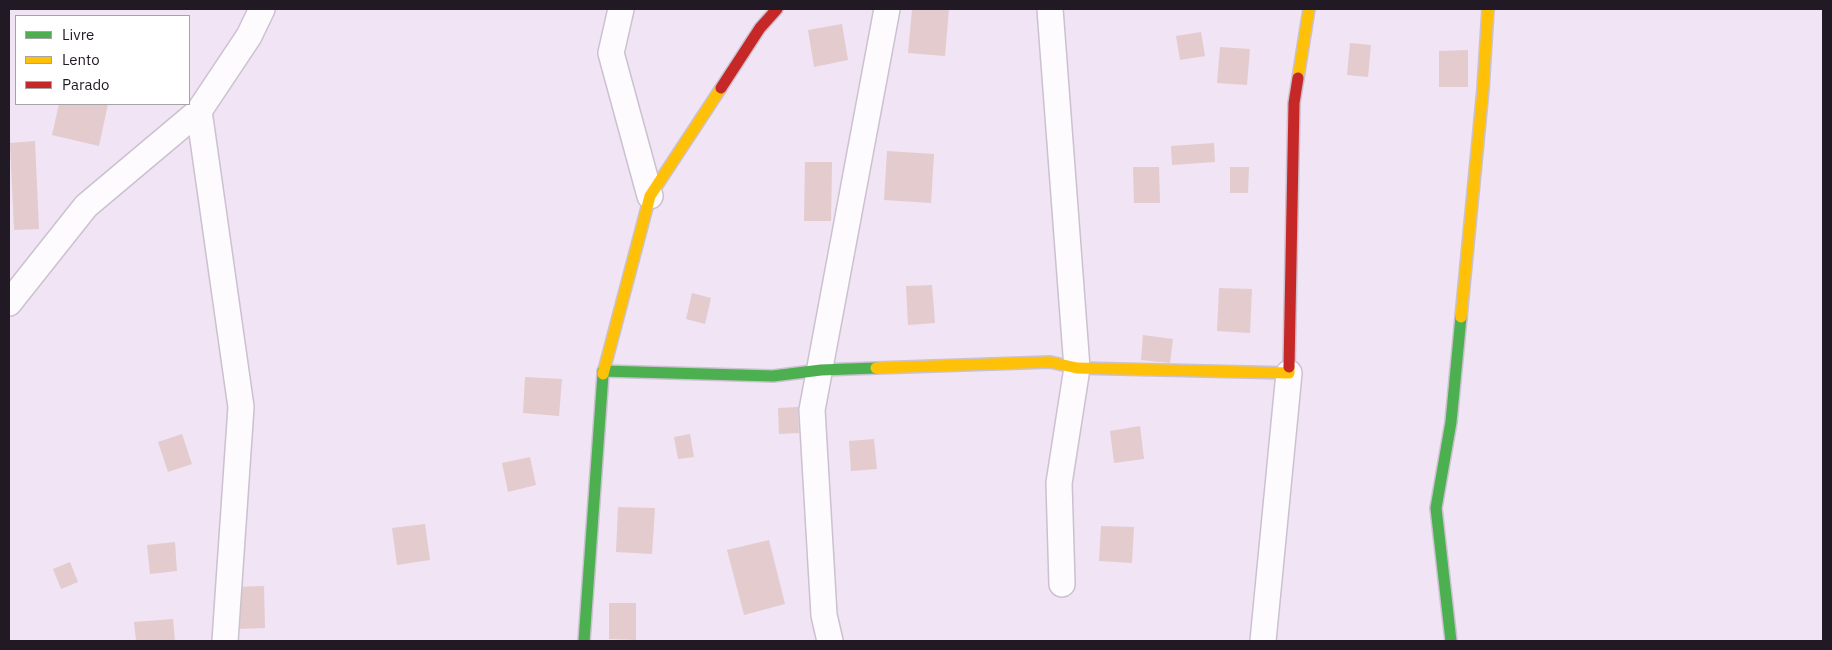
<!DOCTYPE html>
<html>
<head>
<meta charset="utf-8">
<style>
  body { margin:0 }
  #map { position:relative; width:1832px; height:650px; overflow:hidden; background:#f0e4f5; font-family:"IBM Plex Sans",sans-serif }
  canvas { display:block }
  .frame { position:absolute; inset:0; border:10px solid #211923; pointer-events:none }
  .legend { position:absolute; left:15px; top:15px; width:175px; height:90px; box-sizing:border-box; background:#fff; border:1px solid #a6a3a7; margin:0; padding:6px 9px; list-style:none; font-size:15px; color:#211923 }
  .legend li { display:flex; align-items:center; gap:10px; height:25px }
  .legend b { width:25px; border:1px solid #a6a3a7 }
</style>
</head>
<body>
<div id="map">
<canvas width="1832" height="650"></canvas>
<div class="frame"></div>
<ul class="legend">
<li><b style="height:6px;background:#4caf50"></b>Livre</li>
<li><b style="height:6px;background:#ffc107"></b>Lento</li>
<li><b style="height:6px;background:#c62828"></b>Parado</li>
</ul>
</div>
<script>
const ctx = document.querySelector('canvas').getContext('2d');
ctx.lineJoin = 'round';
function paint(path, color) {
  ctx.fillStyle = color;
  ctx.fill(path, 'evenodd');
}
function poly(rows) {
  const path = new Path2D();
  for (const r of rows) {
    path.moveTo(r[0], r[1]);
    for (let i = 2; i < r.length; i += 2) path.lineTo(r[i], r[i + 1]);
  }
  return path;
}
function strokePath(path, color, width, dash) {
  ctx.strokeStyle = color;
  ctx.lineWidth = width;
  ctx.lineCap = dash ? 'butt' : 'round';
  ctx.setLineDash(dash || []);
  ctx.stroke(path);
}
paint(poly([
  [912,9,949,9,945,56,908,53],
  [842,24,848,60,814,67,808,30],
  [1201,32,1205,56,1180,60,1176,36],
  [1350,43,1371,45,1368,77,1347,75],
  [1220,47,1250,49,1247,85,1217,83],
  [1468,50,1468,87,1439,87,1439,51],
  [59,104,108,104,99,146,52,135],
  [35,141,39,229,14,230,10,143],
  [1214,143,1215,162,1172,165,1171,146],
  [887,151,934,154,931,203,884,200],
  [805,162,832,162,831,221,804,221],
  [1133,167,1159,167,1160,203,1134,203],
  [1230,167,1249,167,1248,193,1230,193],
  [932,285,935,323,908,325,906,286],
  [1219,288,1252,289,1250,333,1217,331],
  [692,293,711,298,705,324,686,319],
  [1143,335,1173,339,1170,363,1141,360],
  [525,377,562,379,559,416,523,413],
  [798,407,799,433,779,434,778,408],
  [1140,426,1144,459,1114,463,1110,431],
  [182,434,192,464,168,472,158,442],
  [690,434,694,457,678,459,674,437],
  [874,439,877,469,851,471,849,441],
  [530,457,536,485,508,492,502,463],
  [618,507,655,508,652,554,616,552],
  [425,524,430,560,397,565,392,528],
  [1101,526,1134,527,1132,563,1099,561],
  [769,540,785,604,744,615,727,550],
  [175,542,177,571,150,574,147,545],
  [70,562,78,582,61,589,53,569],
  [264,586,265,628,236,629,235,587],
  [609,603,636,603,636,640,609,639],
  [173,619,175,641,136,641,134,622]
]), '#e3cbce');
const street = poly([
  [621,9,611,53,650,196],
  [1050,9,1077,368,1059,483,1062,584],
  [199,111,241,407,225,641],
  [9,303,86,206,199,111,249,36,262,9],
  [830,641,824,615,812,410,887,9],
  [1263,641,1289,373]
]);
const fast = poly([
  [603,371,773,376,821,370,876,368],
  [584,641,603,374],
  [1451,641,1436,508,1451,422,1461,317]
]);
const slow = poly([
  [1298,78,1309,9],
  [1461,317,1483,89,1488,9],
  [876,368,1050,362,1077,368,1289,373,1289,367],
  [603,374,650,196,721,88]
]);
const jam = poly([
  [721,88,760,28,777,9],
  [1289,367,1294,103,1298,78]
]);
strokePath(street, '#cbc1cf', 28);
strokePath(fast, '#cbc1cf', 14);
strokePath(slow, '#cbc1cf', 14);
strokePath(jam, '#cbc1cf', 14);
strokePath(street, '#fdfbfe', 25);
strokePath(fast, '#4caf50', 11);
strokePath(slow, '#ffc107', 11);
strokePath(jam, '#c62828', 11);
</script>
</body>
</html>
